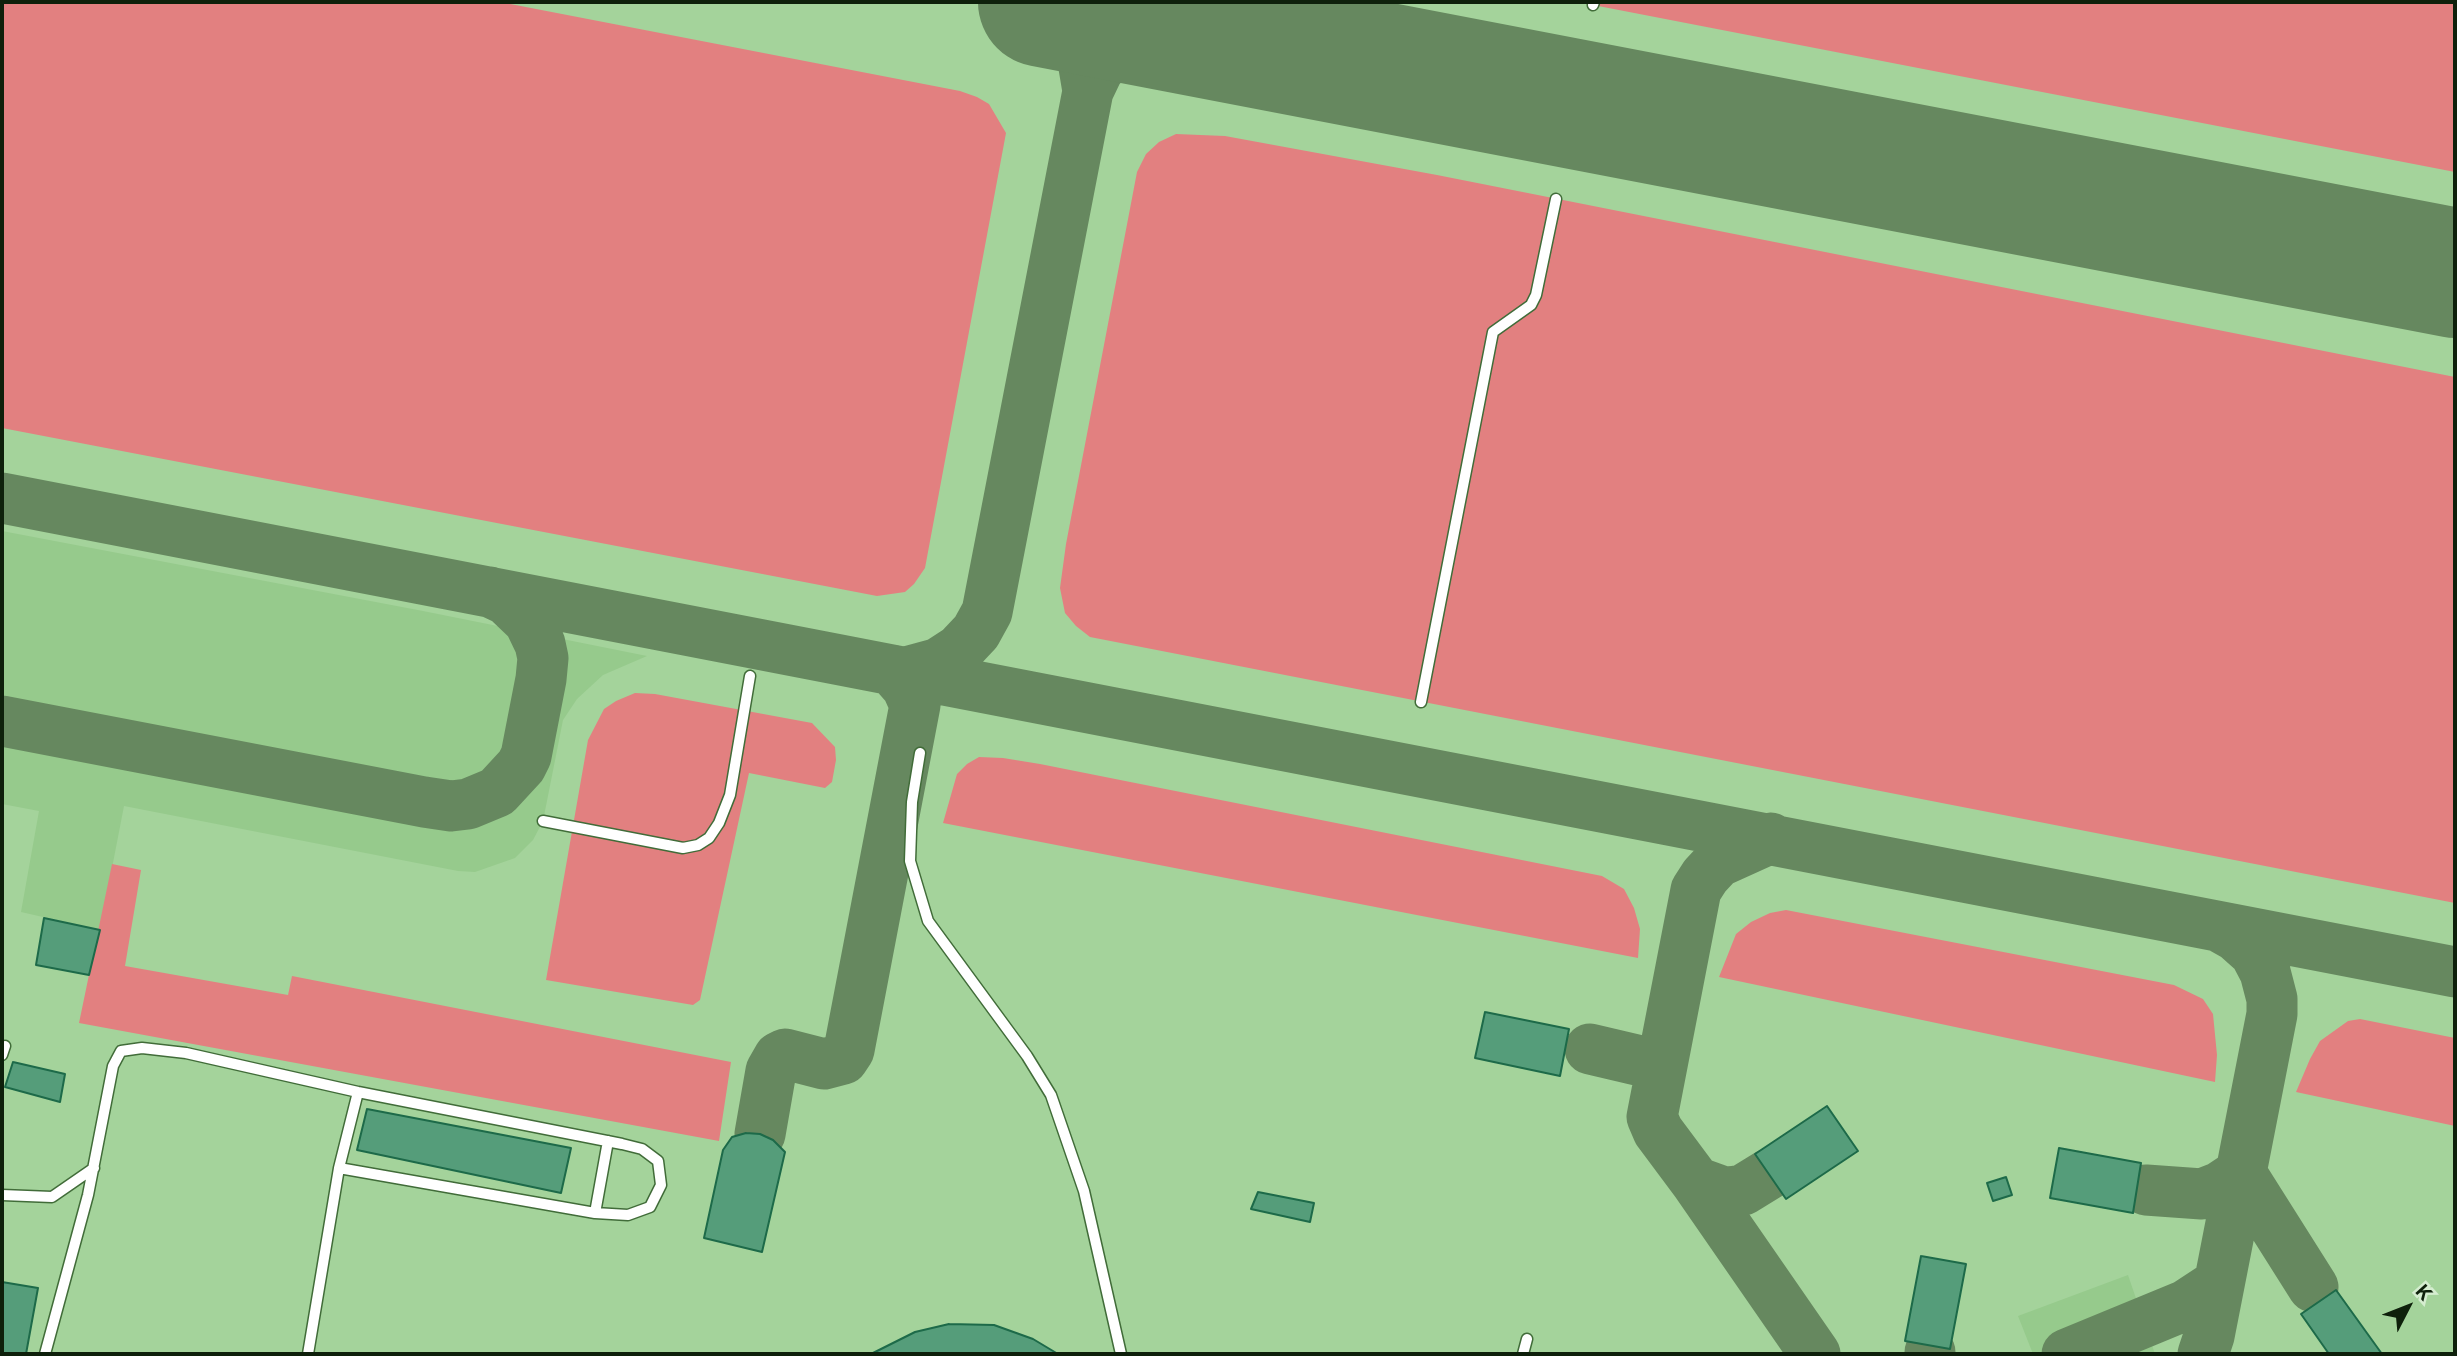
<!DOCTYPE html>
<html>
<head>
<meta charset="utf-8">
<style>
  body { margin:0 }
  #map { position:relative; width:2457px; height:1356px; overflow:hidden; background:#a4d39b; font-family:Inter,sans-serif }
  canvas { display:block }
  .frame { position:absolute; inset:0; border:4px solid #0e200b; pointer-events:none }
  .north { position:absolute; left:2373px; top:1272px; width:70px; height:70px; -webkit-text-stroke:5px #d5edd0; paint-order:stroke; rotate:48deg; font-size:19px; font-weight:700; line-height:28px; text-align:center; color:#0e200b }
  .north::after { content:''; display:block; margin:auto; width:24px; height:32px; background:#0e200b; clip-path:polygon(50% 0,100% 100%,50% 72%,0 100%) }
</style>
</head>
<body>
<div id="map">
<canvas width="2457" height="1356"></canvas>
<div class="frame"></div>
<div class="north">K</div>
</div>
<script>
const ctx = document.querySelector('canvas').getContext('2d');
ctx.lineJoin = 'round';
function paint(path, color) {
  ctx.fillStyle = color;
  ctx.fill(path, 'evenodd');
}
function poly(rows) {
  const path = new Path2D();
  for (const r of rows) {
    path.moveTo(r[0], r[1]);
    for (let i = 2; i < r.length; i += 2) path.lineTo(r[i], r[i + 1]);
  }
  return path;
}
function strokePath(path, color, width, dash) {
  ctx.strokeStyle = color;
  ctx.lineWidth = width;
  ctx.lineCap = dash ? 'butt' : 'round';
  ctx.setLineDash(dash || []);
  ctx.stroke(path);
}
paint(poly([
  [2,531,423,611,647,656,603,675,577,699,563,720,543,821,533,840,515,858,475,872,458,871,124,806,100,930,21,912,39,811,2,804],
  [2128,1275,2155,1354,2033,1354,2018,1316]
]), '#96ca8c');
paint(poly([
  [2,2,500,2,960,91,977,97,989,104,1006,133,925,568,914,584,905,592,877,596,2,428],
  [1574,2,2455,2,2455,172,1593,5],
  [1176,134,1225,136,1437,175,2455,377,2455,903,1090,637,1076,626,1065,613,1060,588,1066,544,1137,172,1146,154,1159,142],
  [635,693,655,694,812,723,835,747,836,760,832,782,825,788,749,773,700,1000,693,1005,546,980,588,740,604,709,616,701],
  [979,757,1003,758,1040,764,1602,876,1624,889,1634,908,1640,929,1638,958,943,823,957,774,967,764],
  [112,864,141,870,125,966,288,995,292,976,731,1062,719,1141,79,1023],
  [1786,910,2174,985,2203,999,2213,1014,2217,1055,2215,1082,1719,977,1736,934,1751,922,1770,913],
  [2360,1019,2455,1038,2455,1126,2296,1092,2310,1059,2320,1041,2348,1021]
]), '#e28080');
strokePath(poly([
  [1035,2,1047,11,1077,44,1082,55,1088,91],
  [2,498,2455,972],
  [906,672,939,663,959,650,976,632,987,612,1088,91,1098,70,1107,60,1128,44,1166,25,1143,2],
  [2,721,424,802,451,806,468,804,497,792,521,766,526,756,541,679,543,658,540,644,529,621,507,600,490,592],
  [1771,838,1718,862,1705,876,1696,890,1652,1117,1658,1131,1696,1182,1815,1354],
  [1590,1049,1641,1061],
  [760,1134,771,1071,779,1057,785,1054,824,1064,843,1059,849,1050,915,705,907,687,892,670],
  [1696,1182,1721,1191,1731,1192,1743,1190,1769,1174],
  [2146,1190,2202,1194,2220,1187,2241,1173,2313,1287],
  [1930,1354,1930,1352],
  [2067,1354,2186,1305,2218,1284],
  [2203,1354,2209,1336,2272,1014,2272,999,2265,972,2255,953,2236,936,2220,927]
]), '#66885f', 51);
strokePath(poly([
  [1043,2,2455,273]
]), '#66885f', 130);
const building = poly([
  [44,918,100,930,89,975,36,965,44,918],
  [1485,1012,1569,1029,1560,1076,1475,1058,1485,1012],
  [13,1062,65,1074,60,1102,5,1087,13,1062],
  [1827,1106,1858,1151,1786,1199,1755,1154,1827,1106],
  [367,1109,571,1148,561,1193,357,1150,367,1109],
  [746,1133,760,1134,773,1140,785,1152,762,1252,704,1238,723,1150,732,1137,746,1133],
  [2059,1148,2141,1163,2133,1213,2050,1198,2059,1148],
  [2006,1177,2012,1195,1993,1201,1987,1183,2006,1177],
  [1258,1192,1314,1203,1310,1222,1251,1209,1258,1192],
  [1921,1256,1966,1264,1950,1349,1905,1341,1921,1256],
  [2,1282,38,1288,26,1354,2,1354,2,1282],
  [2336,1290,2382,1354,2329,1354,2301,1314,2336,1290],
  [949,1324,994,1325,1033,1339,1058,1354,871,1354,915,1332,949,1324]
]);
paint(building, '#559d7a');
strokePath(building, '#1d6a49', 2);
const lane = poly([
  [1593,5,1594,2],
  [1421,702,1493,332,1531,305,1536,295,1556,199],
  [920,753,912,802,910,861,928,921,1027,1056,1051,1095,1084,1191,1121,1354],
  [543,821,683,848,698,845,709,838,719,823,730,795,750,676],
  [2,1055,5,1046],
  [2,1195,52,1197,94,1168],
  [595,1213,608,1141],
  [45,1354,88,1195,113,1066,121,1051,142,1048,186,1053,358,1092,622,1144,642,1149,658,1161,661,1185,650,1207,628,1215,595,1213,339,1168],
  [308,1354,339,1168,358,1092],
  [1523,1354,1527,1339]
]);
strokePath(lane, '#416c39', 13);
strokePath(lane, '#fff', 10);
</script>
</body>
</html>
